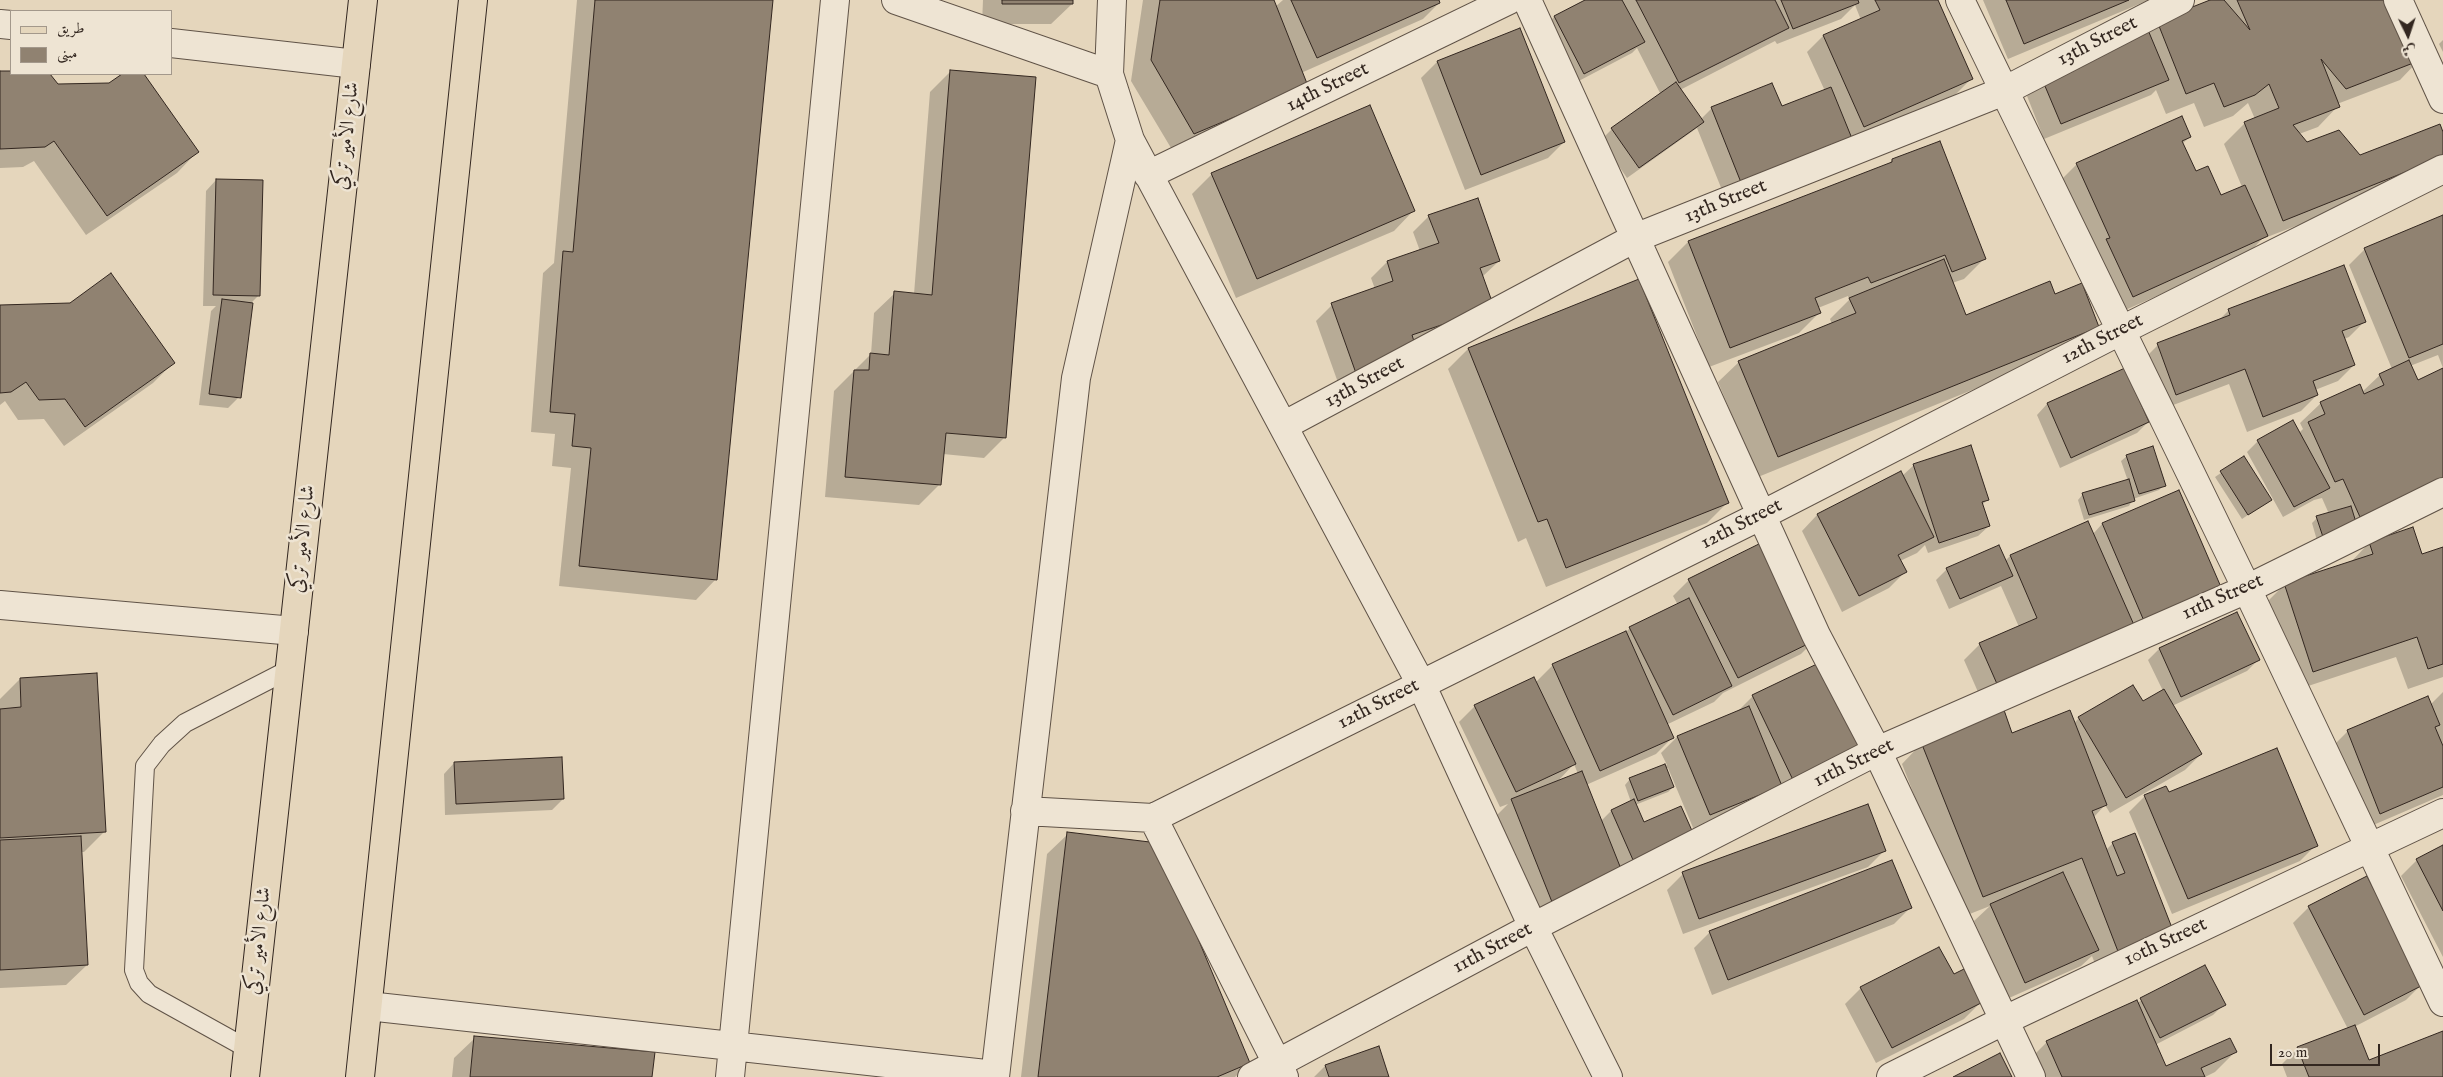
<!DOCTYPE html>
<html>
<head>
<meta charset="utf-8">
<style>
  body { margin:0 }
  #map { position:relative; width:2443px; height:1077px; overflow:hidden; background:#e5d6bc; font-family:"IM FELL English",Amiri,serif }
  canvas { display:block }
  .legend { position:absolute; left:10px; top:10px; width:162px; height:65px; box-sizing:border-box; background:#eee4d3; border:1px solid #a3988b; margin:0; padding:6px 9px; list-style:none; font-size:15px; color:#332720 }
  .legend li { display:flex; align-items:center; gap:10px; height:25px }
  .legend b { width:25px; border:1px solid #a3988b }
  .north { position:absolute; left:2383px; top:10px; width:50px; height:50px; -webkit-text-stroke:4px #eee4d3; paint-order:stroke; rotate:176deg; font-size:14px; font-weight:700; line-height:20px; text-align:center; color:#332720 }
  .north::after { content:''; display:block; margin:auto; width:18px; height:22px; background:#332720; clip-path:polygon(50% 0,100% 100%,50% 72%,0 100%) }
  .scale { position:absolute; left:2270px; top:1044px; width:110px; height:22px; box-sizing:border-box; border:2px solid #332720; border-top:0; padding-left:6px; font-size:15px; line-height:18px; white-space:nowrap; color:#332720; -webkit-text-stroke:4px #eee4d3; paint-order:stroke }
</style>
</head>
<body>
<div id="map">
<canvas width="2443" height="1077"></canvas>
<ul class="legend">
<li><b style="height:6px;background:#e5d6bc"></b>طريق</li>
<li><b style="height:14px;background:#908271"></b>مبنى</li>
</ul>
<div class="north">ش</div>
<div class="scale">20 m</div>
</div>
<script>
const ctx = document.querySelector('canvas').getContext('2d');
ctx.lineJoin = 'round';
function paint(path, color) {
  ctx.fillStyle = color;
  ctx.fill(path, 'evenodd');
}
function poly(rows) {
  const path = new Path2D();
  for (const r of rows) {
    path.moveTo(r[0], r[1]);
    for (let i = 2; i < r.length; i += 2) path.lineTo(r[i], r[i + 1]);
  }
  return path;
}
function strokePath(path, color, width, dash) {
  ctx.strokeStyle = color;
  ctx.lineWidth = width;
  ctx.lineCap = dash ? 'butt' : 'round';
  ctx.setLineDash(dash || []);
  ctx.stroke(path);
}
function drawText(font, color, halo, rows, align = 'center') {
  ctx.font = font + ' "IM FELL English",Amiri,serif';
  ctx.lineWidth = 5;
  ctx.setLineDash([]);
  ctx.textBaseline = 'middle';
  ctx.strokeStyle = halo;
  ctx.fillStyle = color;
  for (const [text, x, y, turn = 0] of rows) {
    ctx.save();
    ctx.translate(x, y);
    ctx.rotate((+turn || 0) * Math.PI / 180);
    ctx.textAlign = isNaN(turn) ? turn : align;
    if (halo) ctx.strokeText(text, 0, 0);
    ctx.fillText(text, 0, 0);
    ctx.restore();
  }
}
paint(poly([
  [577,0,772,0,716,579,696,600,559,586,571,468,552,466,555,434,531,432,543,273,554,263],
  [983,0,1072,0,1072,4,1051,24,982,24],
  [1143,0,1273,0,1275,7,1283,0,1438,0,1439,3,1423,19,1301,73,1306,86,1174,153,1131,81],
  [1588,0,1936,0,1971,79,1955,95,1852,140,1726,200,1697,128,1627,178,1601,140,1612,129,1661,95,1637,48,1632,53,1573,84,1543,28,1554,17],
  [1855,5,1861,20,1823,36,1807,52,1825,91,1781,108,1712,108,1700,120,1680,90,1775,41,1777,44,1841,19],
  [1983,0,2149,0,2008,59],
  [2213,0,2396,0,2420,59,2400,80,2337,104,2338,106,2318,127,2299,134,2307,143,2360,156,2443,136,2430,174,2262,239,2246,256,2112,316,2056,185,2077,164,2190,137,2182,144,2195,173,2220,197,2242,187,2224,144,2245,123,2255,119,2248,103,2233,116,2204,127,2194,103,2166,114,2156,90,2151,95,2044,139,2027,96,2043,80,2158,22],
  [2443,40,2443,52,2439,44],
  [1437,62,1564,142,1548,158,1465,190,1421,78],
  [951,71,1005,437,984,458,943,454,940,484,919,505,825,497,834,391,871,354,874,313,895,293,914,294,930,92],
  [0,72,49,74,57,86,110,84,124,74,142,74,197,152,177,173,86,235,34,161,23,167,0,168],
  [1892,160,1984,259,1964,279,1952,283,1965,317,2054,295,2098,327,2078,347,1758,477,1718,382,1739,362,1832,324,1830,319,1849,300,1848,296,1818,308,1819,313,1799,333,1709,367,1668,262,1688,242,1888,165],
  [1212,174,1414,210,1394,231,1236,298,1192,194],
  [216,180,258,296,252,302,239,397,228,408,199,405,211,311,216,306,203,306,206,191],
  [1429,216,1499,261,1482,277,1492,306,1341,391,1316,321,1332,305,1375,289,1371,278,1387,262,1420,251,1413,232],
  [2443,217,2443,368,2438,355,2410,366,2417,382,2443,370,2443,490,2318,544,2312,523,2317,518,2329,514,2322,498,2314,500,2283,517,2247,452,2258,441,2299,433,2303,429,2300,423,2321,403,2362,392,2380,375,2392,369,2349,265,2365,249],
  [0,307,173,363,153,383,64,446,44,419,18,420,5,401,0,405],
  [2229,310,2365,321,2349,337,2344,339,2354,365,2338,381,2315,390,2317,395,2301,411,2247,432,2229,384,2160,410,2142,361,2158,345,2217,322],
  [1468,349,1727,503,1707,523,1546,587,1526,538,1518,542,1448,369],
  [2124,370,2148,422,2137,433,2060,468,2037,415,2047,404],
  [2127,456,2164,485,2159,490,2133,499,2129,506,2084,520,2078,500,2083,494,2128,481,2121,461],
  [2243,458,2270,500,2242,519,2215,477],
  [1914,465,1987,500,1982,505,1989,526,1978,536,1928,553,1925,545,1917,553,1900,561,1905,572,1889,588,1842,612,1802,531,1817,515,1902,476],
  [2178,491,2223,594,1985,708,1964,660,1980,644,2019,627,2001,586,1949,609,1936,580,1947,569,2005,561,2010,556,2088,522,2093,534,2102,524],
  [2369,543,2421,556,2443,548,2443,677,2408,689,2396,657,2293,691,2264,605,2285,584,2350,563],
  [1689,580,1817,638,1801,654,1723,693,1714,702,1666,725,1672,738,1656,754,1586,785,1601,821,1611,811,1631,802,1625,785,1630,779,1667,765,1661,753,1677,737,1737,712,1753,696,1860,750,1694,830,1668,768,1665,769,1673,787,1668,792,1635,805,1644,823,1696,842,1536,917,1496,816,1508,804,1500,807,1459,722,1475,706,1535,683,1553,665,1626,632,1630,628,1678,605,1673,596],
  [1574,764,1578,774,1556,783],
  [2237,614,2258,660,2247,671,2172,706,2201,754,2185,770,2110,813,2105,805,2093,818,2106,850,2113,843,2173,932,2099,974,2092,956,2081,966,2009,998,1974,921,1990,906,1962,917,1902,764,1922,743,2012,735,2074,723,2079,718,2142,703,2163,691,2148,660,2159,649],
  [20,679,105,831,84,852,81,852,87,965,66,985,0,988,0,699],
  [2443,692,2443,795,2364,829,2332,747,2348,731,2430,705],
  [454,763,563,799,552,810,445,815,444,774],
  [2168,793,2316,845,2300,861,2172,914,2129,812,2145,796],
  [1068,834,1249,1063,1235,1077,1021,1077,1047,854],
  [2443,846,2443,957,2401,876,2417,860],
  [1884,851,1868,867,1683,934,1667,890,1683,874],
  [2309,907,2422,984,2406,1000,2354,1027,2368,1061,2443,1035,2443,1077,2287,1077,2282,1064,2298,1048,2348,1029,2293,923],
  [1910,908,1894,924,1712,995,1694,948,1710,932],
  [2205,966,2224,1004,2213,1015,2155,1045,2165,1067,2235,1052,2215,1072,2205,1077,2033,1077,2027,1062,2047,1042,2137,1003],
  [1953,976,1980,1003,1964,1019,1876,1063,1845,1004,1861,988],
  [475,1038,651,1077,452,1077,454,1058],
  [1378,1048,1388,1077,1314,1077,1325,1066]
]), '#0003');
const building = poly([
  [595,0,773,0,717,580,579,566,591,448,572,446,575,414,550,412,563,251,573,252,595,0],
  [1002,0,1073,0,1073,4,1002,4,1002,0],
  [1160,0,1274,0,1308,86,1194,134,1151,60,1160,0],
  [1291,0,1439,0,1440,3,1317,58,1291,0],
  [1585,0,1622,0,1645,42,1584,74,1554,16,1585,0],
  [1636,0,1775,0,1789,28,1679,83,1636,0],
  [1781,0,1858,0,1859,3,1793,29,1781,0],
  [1875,0,1938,0,1973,79,1864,127,1823,35,1880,10,1875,0],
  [2006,0,2129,0,2024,44,2006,0],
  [2210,0,2224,0,2250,30,2237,0,2398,0,2421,60,2346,89,2321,59,2340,107,2293,125,2307,142,2339,130,2360,155,2440,124,2443,132,2443,157,2283,221,2244,122,2279,108,2269,84,2255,95,2224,107,2214,83,2186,94,2157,21,2210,0],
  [1520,28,1565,142,1481,175,1437,61,1520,28],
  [2148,30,2169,80,2061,124,2042,79,2148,30],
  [950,70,1036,77,1006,438,946,433,941,485,845,477,854,370,869,370,870,353,889,355,894,291,932,295,950,70],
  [0,71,11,71,11,74,50,74,58,84,109,83,122,74,144,74,199,152,107,216,54,141,45,147,0,149,0,71],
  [1676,82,1704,122,1639,168,1611,128,1676,82],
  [1772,83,1782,106,1831,87,1853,141,1742,185,1711,107,1772,83],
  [1370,105,1415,211,1257,279,1211,173,1370,105],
  [2182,116,2191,137,2182,141,2196,171,2208,166,2221,195,2245,185,2268,236,2133,297,2106,239,2110,238,2076,163,2182,116],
  [1940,141,1986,259,1952,272,1945,255,1871,283,1868,277,1815,298,1821,313,1730,348,1688,241,1892,162,1892,159,1940,141],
  [216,179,263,180,260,296,213,295,216,179],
  [1478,198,1500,261,1480,268,1494,307,1412,335,1418,354,1357,376,1331,303,1393,281,1387,261,1439,243,1428,215,1478,198],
  [2443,215,2443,344,2409,358,2364,248,2443,215],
  [1944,259,1966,315,2050,281,2055,294,2082,283,2099,327,1778,457,1738,361,1856,313,1849,298,1944,259],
  [2344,265,2366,322,2342,331,2355,365,2313,381,2318,395,2263,417,2245,369,2176,395,2157,343,2230,315,2228,309,2344,265],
  [111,273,175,363,85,427,65,399,39,400,26,382,11,392,0,393,0,305,70,303,111,273],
  [1639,279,1729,503,1566,568,1547,519,1538,522,1468,348,1639,279],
  [222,299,253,303,241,398,209,394,222,299],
  [2409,360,2418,380,2443,368,2443,480,2360,517,2343,479,2335,482,2308,422,2325,414,2320,402,2360,384,2364,394,2384,385,2379,374,2409,360],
  [2125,368,2149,422,2071,458,2047,403,2125,368],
  [2293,420,2330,488,2294,507,2257,440,2293,420],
  [1971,445,1989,500,1982,502,1990,526,1939,543,1913,464,1971,445],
  [2153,446,2166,486,2139,494,2126,455,2153,446],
  [2244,456,2272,500,2248,515,2220,471,2244,456],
  [1901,471,1934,537,1898,555,1907,572,1859,596,1817,514,1901,471],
  [2129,479,2135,501,2089,515,2082,493,2129,479],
  [2179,490,2224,594,2147,628,2102,523,2179,490],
  [2351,506,2358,529,2324,540,2316,516,2351,506],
  [2088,521,2138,634,2001,693,1979,643,2037,618,2010,555,2088,521],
  [2413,527,2422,554,2443,547,2443,664,2428,669,2417,637,2313,672,2284,583,2373,554,2369,542,2413,527],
  [1769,539,1818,639,1738,678,1688,579,1769,539],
  [1999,545,2013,576,1960,599,1946,568,1999,545],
  [1689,598,1732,686,1673,715,1629,627,1689,598],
  [2237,612,2260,660,2181,697,2159,648,2237,612],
  [1626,631,1674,738,1600,771,1552,664,1626,631],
  [1819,663,1861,750,1794,782,1752,695,1819,663],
  [97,673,106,832,0,838,0,709,21,707,20,678,97,673],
  [1534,677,1576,764,1516,792,1474,705,1534,677],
  [2133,685,2143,701,2164,689,2202,754,2126,798,2078,717,2133,685],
  [2428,696,2440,725,2435,727,2443,746,2443,787,2380,814,2347,730,2428,696],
  [1749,706,1782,786,1710,815,1677,736,1749,706],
  [2004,710,2012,733,2070,710,2107,805,2092,811,2117,876,2125,873,2112,842,2135,833,2174,933,2119,954,2082,858,1983,897,1921,742,2004,710],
  [2277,748,2318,846,2188,899,2144,795,2166,786,2169,792,2277,748],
  [562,757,564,799,456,804,454,762,562,757],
  [1665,764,1674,787,1638,801,1629,778,1665,764],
  [1582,771,1623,874,1552,902,1511,799,1582,771],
  [1634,799,1644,822,1681,806,1697,842,1637,869,1611,810,1634,799],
  [1868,804,1886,851,1699,919,1682,872,1868,804],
  [1067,832,1158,843,1250,1063,1217,1077,1038,1077,1067,832],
  [81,836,88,965,0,970,0,840,81,836],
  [2443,845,2443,911,2416,859,2443,845],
  [1892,860,1912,908,1728,980,1709,931,1892,860],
  [2063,872,2099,950,2025,983,1990,904,2063,872],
  [2367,876,2423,985,2364,1015,2308,906,2367,876],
  [1939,947,1954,974,1964,969,1981,1003,1892,1048,1860,987,1939,947],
  [2205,965,2226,1005,2160,1038,2140,998,2205,965],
  [2137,1000,2166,1066,2230,1038,2237,1052,2201,1068,2205,1077,2062,1077,2046,1041,2137,1000],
  [2355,1025,2369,1060,2443,1031,2443,1077,2309,1077,2297,1047,2355,1025],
  [474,1036,655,1052,652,1077,470,1077,474,1036],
  [1379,1046,1389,1077,1329,1077,1325,1065,1379,1046],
  [2000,1053,2012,1077,1953,1077,2000,1053]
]);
paint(building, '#908271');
strokePath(building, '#332720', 1);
const lane = poly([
  [248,1049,149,994,139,983,134,970,145,766,162,744,185,723,290,669]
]);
const street = poly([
  [896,0,1109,74],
  [1527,0,1816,635,1877,751,2031,1077],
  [1960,0,2247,589,2443,1002],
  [2398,0,2443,99],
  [0,24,11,25],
  [171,43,356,64],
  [1130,140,1421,684,1533,927,1608,1077],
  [1148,175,1509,0],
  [1283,426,1635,238,2004,91,2180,0],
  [0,605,294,631],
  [1025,811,1153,818,1762,515,2120,331,2443,169],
  [1153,818,1284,1077],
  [368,1006,995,1075],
  [730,1077,835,0],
  [995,1077,1076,378,1130,140,1109,74,1112,0],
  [1252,1077,1533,927,1877,751,2247,589,2443,492],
  [1891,1077,2003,1021,2443,813]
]);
const primary = poly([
  [245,1077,363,0],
  [360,1077,473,0]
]);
strokePath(lane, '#605347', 20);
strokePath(street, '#605347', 30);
strokePath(primary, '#332720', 30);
strokePath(lane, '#eee4d3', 18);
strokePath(street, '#eee4d3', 28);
strokePath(primary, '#e5d6bc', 28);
drawText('20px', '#332720', '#eee4d3', [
  ["13th Street",2098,42,-27],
  ["14th Street",1328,88,-26],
  ["شارع الأمير تركي",348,136,-84],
  ["13th Street",1726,202,-22],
  ["12th Street",2103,340,-27],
  ["13th Street",1365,383,-28],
  ["12th Street",1742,525,-27],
  ["شارع الأمير تركي",304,539,-84],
  ["11th Street",2223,598,-24],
  ["12th Street",1379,705,-27],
  ["11th Street",1854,764,-26],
  ["شارع الأمير تركي",260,941,-84],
  ["10th Street",2166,943,-25],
  ["11th Street",1493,949,-28]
]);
</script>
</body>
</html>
